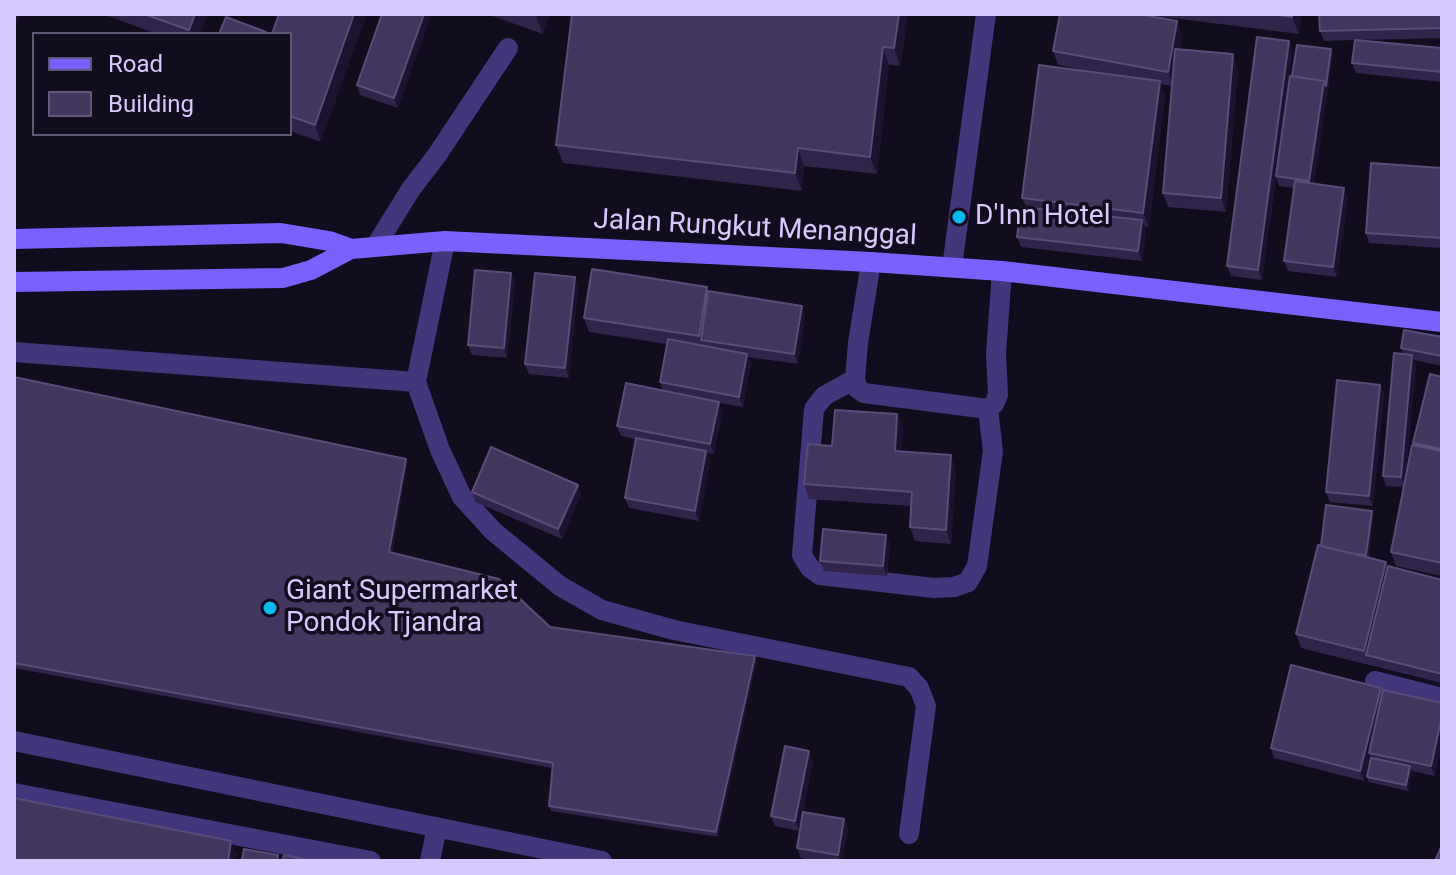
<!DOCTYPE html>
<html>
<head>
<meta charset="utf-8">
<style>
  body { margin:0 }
  #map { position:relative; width:1456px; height:875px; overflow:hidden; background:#110c1e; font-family:Roboto,sans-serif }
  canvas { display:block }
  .frame { position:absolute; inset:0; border:16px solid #d6c9fe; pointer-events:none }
  .legend { position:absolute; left:32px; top:32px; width:260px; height:104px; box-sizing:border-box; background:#110c1e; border:2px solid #605878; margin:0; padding:10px 14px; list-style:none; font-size:24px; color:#d6c9fe }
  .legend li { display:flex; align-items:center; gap:16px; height:40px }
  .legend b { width:40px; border:2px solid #605878 }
</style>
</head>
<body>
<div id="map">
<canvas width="1456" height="875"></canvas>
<div class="frame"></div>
<ul class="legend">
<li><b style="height:10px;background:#7a61fd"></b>Road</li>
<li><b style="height:22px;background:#43365f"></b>Building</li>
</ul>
</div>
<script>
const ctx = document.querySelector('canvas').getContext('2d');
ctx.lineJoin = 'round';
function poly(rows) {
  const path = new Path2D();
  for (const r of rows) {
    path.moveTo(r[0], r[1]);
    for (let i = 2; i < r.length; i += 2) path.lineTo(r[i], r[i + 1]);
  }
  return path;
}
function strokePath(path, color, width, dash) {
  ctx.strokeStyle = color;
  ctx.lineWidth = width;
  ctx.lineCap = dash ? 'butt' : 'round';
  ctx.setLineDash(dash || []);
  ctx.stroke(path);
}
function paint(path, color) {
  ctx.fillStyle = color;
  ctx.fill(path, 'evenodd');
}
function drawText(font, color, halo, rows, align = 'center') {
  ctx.font = font + ' Roboto,sans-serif';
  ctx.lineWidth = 7;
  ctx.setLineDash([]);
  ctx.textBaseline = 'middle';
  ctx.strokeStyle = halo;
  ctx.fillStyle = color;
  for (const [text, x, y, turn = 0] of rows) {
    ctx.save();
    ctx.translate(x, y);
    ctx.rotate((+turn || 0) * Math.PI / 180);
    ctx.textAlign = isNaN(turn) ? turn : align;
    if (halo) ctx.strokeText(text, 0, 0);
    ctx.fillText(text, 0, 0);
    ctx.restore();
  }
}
strokePath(poly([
  [375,247,411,189,437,155,508,48],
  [871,262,858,343,855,379,857,388,864,393,988,409,994,404,998,395,996,354,1002,271],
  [952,267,986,14],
  [14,352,416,382,445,241],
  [855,379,824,396,814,409,802,555,810,568,820,575,934,588,954,587,968,582,977,566,993,451,988,409],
  [416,382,440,450,462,497,493,531,560,586,602,610,674,630,909,677,919,688,926,706,909,834],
  [14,741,602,861],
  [14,793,371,861],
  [430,861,437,827]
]), '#43377c', 20);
strokePath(poly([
  [1375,681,1442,698]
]), '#43377c', 20);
strokePath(poly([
  [14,239,281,233,329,241,351,249,445,241,871,262,1002,271,1442,322],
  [14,282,283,278,311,270,351,249]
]), '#7a61fd', 20);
paint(poly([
  [103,14,208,14,200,34,157,34],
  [382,14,431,14,398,108,360,95,357,85],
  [487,14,550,14,543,34],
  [572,14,908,14,900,66,889,65,877,174,804,166,802,191,563,163,556,145],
  [1141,14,1301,14,1299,34],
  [1442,14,1442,38,1357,40,1442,48,1442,82,1356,73,1352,63,1355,40,1324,41,1320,31],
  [290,34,321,142,290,131],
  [1183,36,1180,50,1238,68,1226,212,1168,207,1163,193,1172,86,1161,84,1165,95,1149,227,1144,226,1146,230,1142,261,1021,247,1017,237,1026,207,1022,198,1104,74,1058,65,1053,51],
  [1289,41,1292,51,1276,173,1292,76,1333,54,1314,183,1348,198,1337,277,1288,271,1284,261,1294,188,1279,186,1276,176,1262,280,1231,276,1227,266],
  [1442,168,1442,248,1369,243,1366,233],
  [511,273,515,283,507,358,472,355,468,345],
  [575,277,578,287,569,378,529,374,525,364],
  [708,291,802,306,805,316,798,364,748,357,751,364,743,407,719,403,722,412,714,454,707,453,710,461,699,521,629,508,625,498,635,439,621,436,617,426,663,391,660,382,667,344,589,332,584,318],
  [1442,337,1442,366,1414,360,1416,365,1405,481,1414,446,1413,443,1442,377,1442,576,1396,566,1391,552,1404,487,1386,486,1383,476,1403,354,1401,348],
  [14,377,406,459,407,464,392,553,550,627,757,661,718,837,551,811,549,806,552,768,14,668],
  [1380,385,1384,395,1373,506,1330,502,1326,492],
  [897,414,903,428,901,451,956,469,951,544,915,541,910,527,911,506,809,499,804,484,832,446],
  [472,492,581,495,562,539,475,502],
  [1373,516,1369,558,1388,566,1442,580,1442,683,1301,648,1296,634,1321,546],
  [886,535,890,545,887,576,824,571,820,561],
  [1381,688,1383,693,1442,703,1435,776,1412,771,1408,791,1369,782,1367,777,1371,758,1370,755,1364,781,1274,758,1271,748],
  [813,761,799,831,775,826,771,816],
  [844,819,848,829,842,861,819,861,801,858,797,848]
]), '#31244b');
paint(poly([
  [14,14,20,14,14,30],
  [195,14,208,14,200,34,190,34,189,30],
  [354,14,367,14,321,142,315,125],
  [424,14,431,14,398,108,394,98],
  [537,14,550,14,543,34,536,16],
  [899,14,908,14,900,66,894,48],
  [1293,14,1301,14,1299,34,1292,17],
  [1177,21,1183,36,1173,86,1168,72],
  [1289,41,1292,51,1262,280,1258,270],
  [883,47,889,65,877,174,870,157],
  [1331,49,1333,54,1328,91,1326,86],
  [1233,54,1238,68,1226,212,1221,198],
  [1160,81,1165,95,1149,227,1143,213],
  [1324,81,1328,91,1313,191,1309,181],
  [798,148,804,166,802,191,795,173],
  [1344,188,1348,198,1337,277,1333,267],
  [1142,220,1146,230,1142,261,1138,251],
  [511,273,515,283,507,358,504,348],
  [575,277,578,287,569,378,565,368],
  [707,287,712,301,701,340,699,336],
  [802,306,805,316,798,364,794,354],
  [747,354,751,364,743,407,739,397],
  [1412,355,1416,365,1405,487,1401,477],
  [1380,385,1384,395,1373,506,1369,496],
  [719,402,722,412,714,454,710,444],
  [897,414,903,428,900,465,895,451],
  [706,451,710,461,699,521,695,511],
  [951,455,956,469,951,544,946,530],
  [406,459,407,464,391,557,389,552],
  [578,485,581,495,562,539,558,529],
  [1372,511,1373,516,1368,560,1366,555],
  [886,535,890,545,887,576,883,566],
  [1386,562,1391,576,1366,655,1364,651],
  [755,656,757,661,718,837,716,832],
  [1381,688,1385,698,1369,753,1370,755,1364,781,1360,771],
  [1442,716,1442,743,1435,776,1431,766],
  [809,751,813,761,799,831,795,821],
  [1410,766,1412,771,1408,791,1406,785],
  [844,819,848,829,842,861,840,861,838,855],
  [231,841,237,855,235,861,228,861]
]), '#1d1331');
const building = poly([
  [144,14,195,14,189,30,144,14],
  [279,14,354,14,315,125,290,116,290,34,272,34,279,14],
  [382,14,424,14,394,98,357,85,382,14],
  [572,14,899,14,894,48,883,47,870,157,798,148,795,173,556,145,572,14],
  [1060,14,1138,14,1177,21,1168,72,1053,51,1060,14],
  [1271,14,1293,14,1292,17,1271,14],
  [1319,14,1442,14,1442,28,1320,31,1319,14],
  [226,17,266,32,265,34,219,34,226,17],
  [1257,37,1289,41,1258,270,1227,266,1257,37],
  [1355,40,1442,48,1442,72,1352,63,1355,40],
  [1297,45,1331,49,1326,86,1324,81,1292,76,1297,45],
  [1175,49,1233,54,1221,198,1163,193,1175,49],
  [1039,65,1160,81,1143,213,1022,198,1039,65],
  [1290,76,1324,81,1309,181,1276,176,1290,76],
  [1371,163,1442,168,1442,238,1366,233,1371,163],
  [1295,181,1344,188,1333,267,1284,261,1295,181],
  [1021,207,1142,220,1138,251,1017,237,1021,207],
  [592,269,707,287,699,336,584,318,592,269],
  [475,270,511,273,504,348,468,345,475,270],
  [535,273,575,277,565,368,525,364,535,273],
  [708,291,802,306,794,354,701,340,708,291],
  [1404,330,1442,337,1442,356,1401,348,1404,330],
  [668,339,747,354,739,397,660,382,668,339],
  [1394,353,1412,355,1401,477,1383,476,1394,353],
  [1430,374,1442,377,1442,449,1413,443,1430,374],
  [14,377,406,459,389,552,499,579,550,627,755,656,716,832,549,806,553,763,14,663,14,377],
  [1337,380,1380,385,1369,496,1326,492,1337,380],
  [626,383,719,402,710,444,617,426,626,383],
  [835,410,897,414,895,451,951,455,946,530,910,527,912,492,804,484,808,444,832,446,835,410],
  [636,438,706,451,695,511,625,498,636,438],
  [1412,445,1442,451,1442,563,1391,552,1412,445],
  [491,447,578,485,558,529,472,492,491,447],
  [1326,505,1372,511,1366,555,1349,553,1321,546,1326,505],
  [823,529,886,535,883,566,820,561,823,529],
  [1318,545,1386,562,1364,651,1296,634,1318,545],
  [1388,566,1442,580,1442,674,1366,655,1388,566],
  [1291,665,1381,688,1360,771,1271,748,1291,665],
  [1383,690,1442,703,1442,716,1431,766,1369,753,1383,690],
  [785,746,809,751,795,821,771,816,785,746],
  [1371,758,1410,766,1406,785,1367,777,1371,758],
  [14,798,231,841,228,861,14,861,14,798],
  [803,812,844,819,838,855,797,848,803,812],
  [1442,845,1442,861,1435,861,1442,845],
  [244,849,278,855,277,861,242,861,244,849],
  [284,855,314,861,282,861,284,855]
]);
paint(building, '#43365f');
strokePath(building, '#5a4d78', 2);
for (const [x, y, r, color] of [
  [959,217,8,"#03b9f1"],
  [270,608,8,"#03b9f1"]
]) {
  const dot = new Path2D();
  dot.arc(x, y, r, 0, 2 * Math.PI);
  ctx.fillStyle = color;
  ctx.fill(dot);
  strokePath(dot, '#110c1e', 3);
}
drawText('28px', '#d6c9fe', '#110c1e', [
  ["D'Inn Hotel",975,217],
  ["Giant Supermarket",286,592],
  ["Pondok Tjandra",286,624]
], 'left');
drawText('28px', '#d6c9fe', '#110c1e', [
  ["Jalan Rungkut Menanggal",755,229,3]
]);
</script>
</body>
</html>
